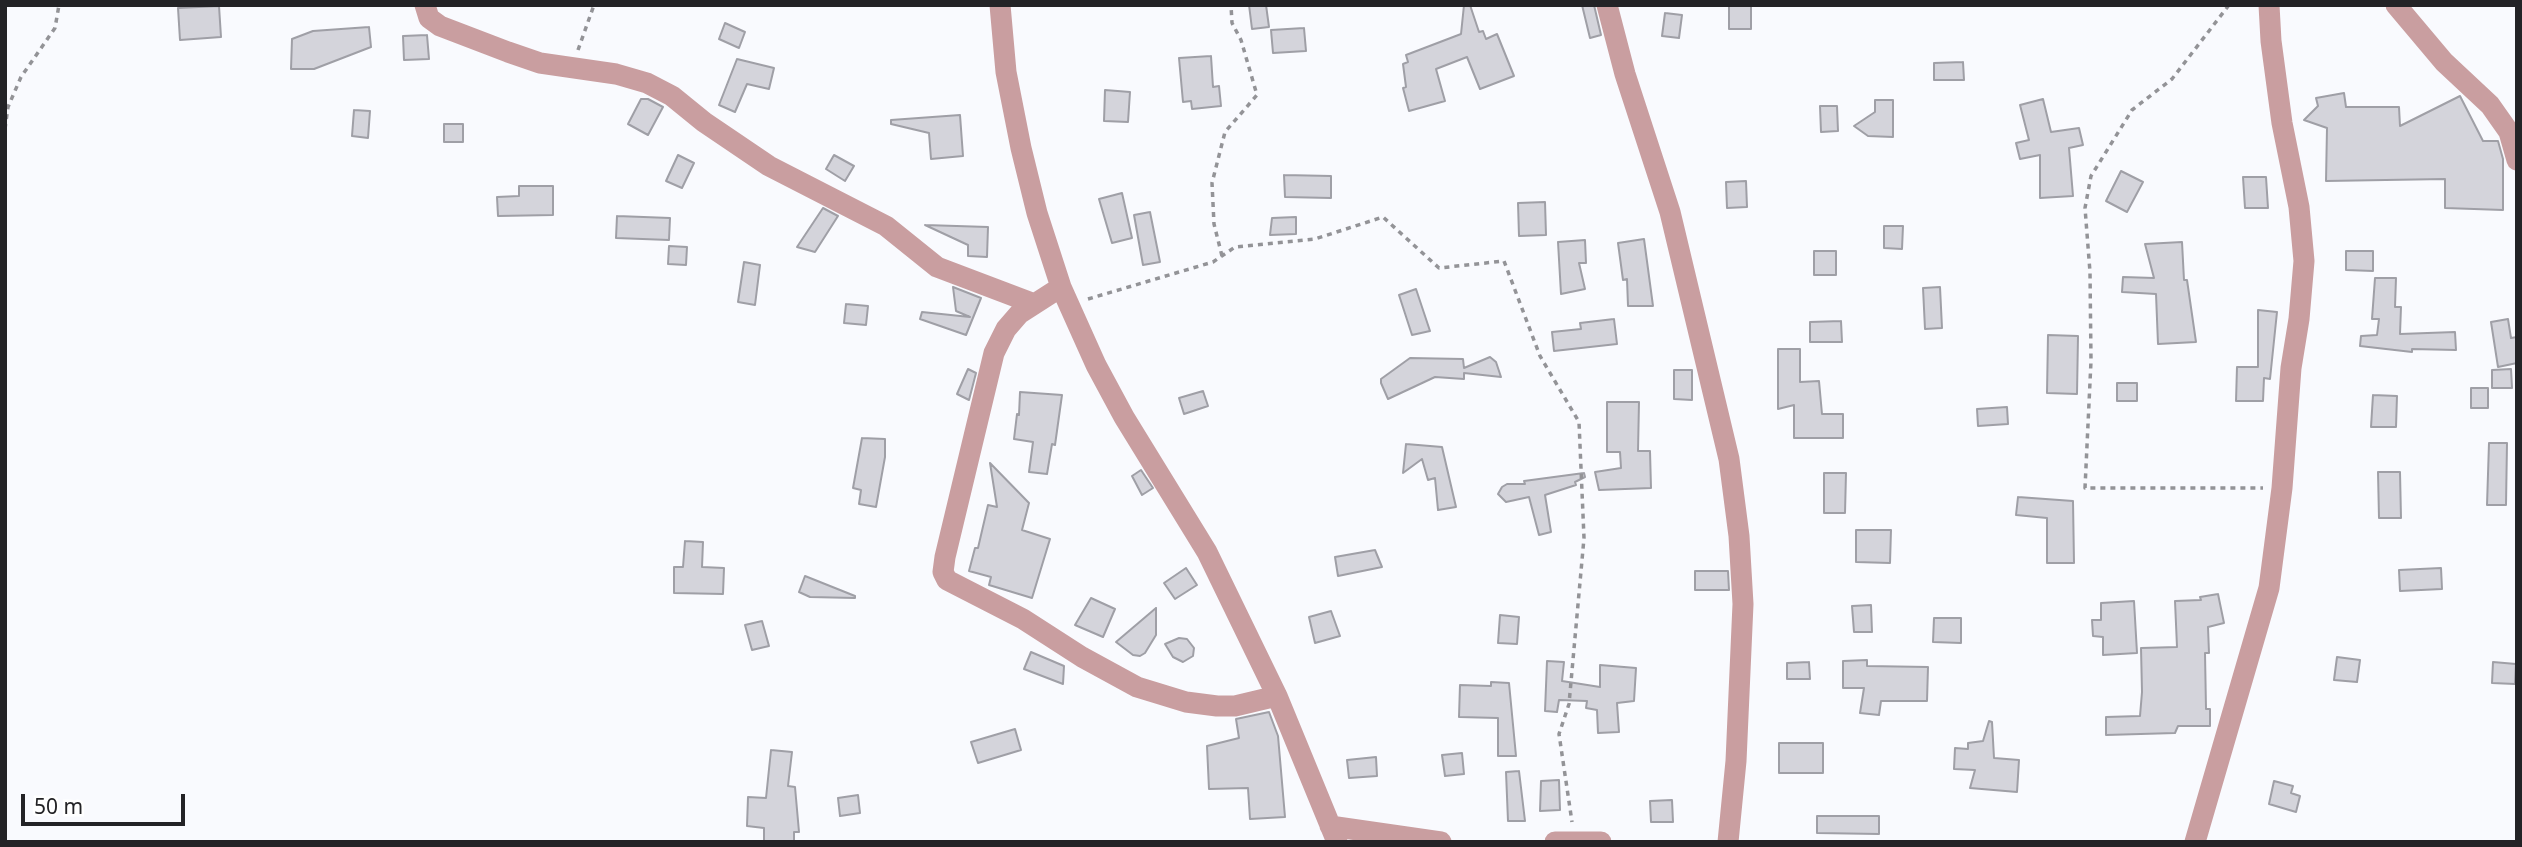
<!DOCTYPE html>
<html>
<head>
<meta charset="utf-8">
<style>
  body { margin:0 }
  #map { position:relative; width:2522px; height:847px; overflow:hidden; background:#f9fafe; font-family:"Noto Sans",sans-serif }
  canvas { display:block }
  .frame { position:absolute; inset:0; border:7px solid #232326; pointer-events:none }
  .scale { position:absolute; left:21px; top:794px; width:164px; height:32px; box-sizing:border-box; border:4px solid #232326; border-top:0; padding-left:9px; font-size:21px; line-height:24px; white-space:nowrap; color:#232326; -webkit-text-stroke:5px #fff; paint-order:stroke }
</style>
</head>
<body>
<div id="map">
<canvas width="2522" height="847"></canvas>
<div class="frame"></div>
<div class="scale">50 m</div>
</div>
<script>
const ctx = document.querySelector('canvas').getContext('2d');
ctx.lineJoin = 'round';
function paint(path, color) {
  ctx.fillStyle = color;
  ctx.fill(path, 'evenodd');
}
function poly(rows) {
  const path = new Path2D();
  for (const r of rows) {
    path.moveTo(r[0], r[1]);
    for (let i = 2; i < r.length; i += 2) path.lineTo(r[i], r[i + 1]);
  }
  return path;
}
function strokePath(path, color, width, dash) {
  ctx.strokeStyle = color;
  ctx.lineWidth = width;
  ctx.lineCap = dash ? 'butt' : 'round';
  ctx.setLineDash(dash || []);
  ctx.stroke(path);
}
const building = poly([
  [1249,5,1266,5,1269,27,1252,29,1249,5],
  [1464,5,1470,5,1479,32,1483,31,1486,39,1497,34,1514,76,1480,89,1467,57,1436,69,1445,101,1409,111,1403,88,1406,87,1403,64,1408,62,1406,55,1461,34,1464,5],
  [1582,5,1594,5,1601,35,1590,38,1582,5],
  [1729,5,1751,5,1751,29,1729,29,1729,5],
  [219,6,221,37,180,40,178,8,219,6],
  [1665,13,1682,15,1679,38,1662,36,1665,13],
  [725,23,745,32,739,48,719,39,725,23],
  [369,27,371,47,314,69,291,69,292,39,313,31,369,27],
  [1304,28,1306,51,1273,53,1271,30,1304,28],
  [427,35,429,59,404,60,403,36,427,35],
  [1211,56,1213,87,1219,86,1221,106,1192,109,1191,101,1183,102,1179,58,1211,56],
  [737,59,774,68,769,89,747,84,735,112,719,105,737,59],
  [1963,62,1964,80,1934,80,1934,63,1963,62],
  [1105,90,1130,92,1128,122,1104,121,1105,90],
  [2344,93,2346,107,2399,107,2400,126,2460,96,2483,141,2498,141,2503,159,2503,210,2445,208,2445,179,2326,181,2327,128,2304,120,2318,106,2316,98,2344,93],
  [641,99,648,99,663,107,648,135,628,124,641,99],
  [2043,99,2051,132,2079,128,2083,145,2069,148,2073,196,2040,198,2040,155,2020,159,2016,143,2029,140,2020,105,2043,99],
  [1875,100,1893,100,1893,137,1868,136,1854,126,1875,112,1875,100],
  [1820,106,1837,106,1838,131,1821,132,1820,106],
  [354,110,370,111,368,138,352,136,354,110],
  [960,115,963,156,931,159,929,133,891,124,891,120,960,115],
  [444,124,463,124,463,142,444,142,444,124],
  [678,155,694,163,682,188,666,181,678,155],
  [834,155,854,166,845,181,826,169,834,155],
  [2121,171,2143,182,2127,212,2106,201,2121,171],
  [1284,175,1331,176,1331,198,1285,197,1284,175],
  [2243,177,2266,177,2268,208,2245,208,2243,177],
  [1746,181,1747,207,1727,208,1726,182,1746,181],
  [519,186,553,186,553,215,498,216,497,197,519,196,519,186],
  [1122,193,1132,238,1112,243,1099,199,1122,193],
  [1545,202,1546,235,1519,236,1518,203,1545,202],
  [823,208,838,216,815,252,797,247,823,208],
  [1150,212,1160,262,1143,265,1134,215,1150,212],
  [617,216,670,218,669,240,616,238,617,216],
  [1296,217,1296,234,1270,235,1272,218,1296,217],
  [925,225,988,227,987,257,968,256,968,245,925,225],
  [1884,226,1903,226,1902,249,1884,248,1884,226],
  [1644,239,1653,306,1628,306,1627,279,1623,280,1618,243,1644,239],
  [1585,240,1586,263,1579,263,1585,289,1561,294,1558,242,1585,240],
  [2182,242,2184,280,2187,280,2196,342,2158,344,2156,294,2122,292,2123,277,2154,278,2145,244,2182,242],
  [669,246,687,247,686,265,668,264,669,246],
  [1814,251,1836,251,1836,275,1814,275,1814,251],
  [2346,251,2373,251,2373,271,2346,270,2346,251],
  [744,262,760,265,755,305,738,302,744,262],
  [2375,278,2396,278,2395,307,2401,307,2400,334,2455,332,2456,350,2412,349,2412,352,2360,346,2361,336,2377,335,2379,319,2372,319,2375,278],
  [953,287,981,298,966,335,920,319,922,312,970,317,956,311,953,287],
  [1940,287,1942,328,1925,329,1923,288,1940,287],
  [1416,289,1430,331,1412,335,1399,295,1416,289],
  [846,304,868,306,866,325,844,323,846,304],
  [2258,310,2277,312,2270,379,2264,378,2263,401,2236,401,2237,367,2258,367,2258,310],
  [1614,319,1617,344,1554,351,1552,332,1581,329,1580,323,1614,319],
  [2508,319,2511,338,2517,337,2517,363,2498,367,2491,322,2508,319],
  [1841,321,1842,342,1810,342,1810,322,1841,321],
  [2048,335,2078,336,2077,394,2047,393,2048,335],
  [1778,349,1800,349,1800,382,1819,381,1822,414,1843,414,1843,438,1794,438,1794,405,1778,409,1778,349],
  [1490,357,1496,362,1501,377,1464,373,1464,379,1435,377,1388,399,1381,383,1381,379,1410,358,1463,359,1464,368,1490,357],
  [968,369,976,373,969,400,957,394,968,369],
  [2511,369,2512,388,2492,388,2492,370,2511,369],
  [1674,370,1692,370,1692,400,1674,399,1674,370],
  [2117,383,2137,383,2137,401,2117,401,2117,383],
  [2471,388,2488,388,2488,408,2471,408,2471,388],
  [1203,391,1208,406,1184,414,1179,398,1203,391],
  [1020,392,1062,395,1055,445,1052,444,1047,474,1029,472,1033,442,1014,439,1017,414,1019,415,1020,392],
  [2373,395,2397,396,2396,427,2371,427,2373,395],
  [1607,402,1639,402,1638,451,1650,451,1651,488,1599,490,1595,472,1621,468,1620,452,1607,452,1607,402],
  [2007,407,2008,424,1978,426,1977,409,2007,407],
  [862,438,885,439,885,457,876,507,859,504,861,490,853,488,862,438],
  [2489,443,2507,443,2506,505,2487,505,2489,443],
  [1406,444,1442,447,1456,507,1438,510,1435,478,1428,480,1422,459,1403,473,1406,444],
  [990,463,1029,503,1022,530,1050,539,1032,598,989,585,991,577,969,571,975,548,978,548,988,505,997,507,990,463],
  [1141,470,1153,488,1142,495,1132,476,1141,470],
  [2378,472,2400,472,2401,518,2379,518,2378,472],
  [1584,473,1585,477,1575,482,1576,485,1545,495,1551,532,1539,535,1529,497,1506,502,1498,494,1502,487,1507,484,1525,484,1524,481,1584,473],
  [1824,473,1846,473,1845,513,1824,513,1824,473],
  [2018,497,2073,501,2074,563,2047,563,2047,518,2016,515,2018,497],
  [1856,530,1891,530,1890,563,1856,562,1856,530],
  [685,541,703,542,702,567,724,568,723,594,674,593,674,567,683,567,685,541],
  [1375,550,1382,567,1338,576,1335,557,1375,550],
  [1186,568,1197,585,1175,599,1164,583,1186,568],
  [2441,568,2442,589,2400,591,2399,570,2441,568],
  [1695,571,1728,571,1729,590,1695,590,1695,571],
  [805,576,855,596,855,598,810,597,799,592,805,576],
  [2218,594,2224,623,2208,627,2209,653,2205,653,2206,709,2210,709,2210,726,2178,726,2175,733,2106,735,2106,717,2140,716,2142,692,2141,648,2177,647,2175,601,2201,600,2200,597,2218,594],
  [1091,598,1115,609,1103,637,1075,625,1091,598],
  [2134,601,2137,653,2103,655,2103,637,2093,636,2092,620,2101,620,2101,603,2134,601],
  [1871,605,1872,632,1854,632,1852,606,1871,605],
  [1156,608,1156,635,1145,653,1140,656,1133,655,1116,642,1156,608],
  [1331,611,1340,636,1315,643,1309,617,1331,611],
  [1500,615,1519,617,1517,644,1498,643,1500,615],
  [1934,618,1961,618,1961,643,1933,642,1934,618],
  [762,621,769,646,752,650,745,625,762,621],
  [1179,638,1187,639,1194,648,1193,656,1183,662,1173,657,1165,644,1179,638],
  [1031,652,1064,666,1063,684,1024,669,1031,652],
  [2337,657,2360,660,2357,682,2334,680,2337,657],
  [1867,660,1867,666,1928,667,1927,701,1881,701,1879,715,1860,713,1864,688,1843,688,1843,661,1867,660],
  [1547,661,1564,662,1562,681,1600,687,1600,665,1636,668,1634,701,1617,703,1619,732,1598,733,1597,710,1586,708,1587,701,1559,700,1557,712,1545,711,1547,661],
  [1809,662,1810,679,1787,679,1787,663,1809,662],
  [2493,662,2516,664,2515,684,2492,683,2493,662],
  [1491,682,1509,683,1516,756,1498,756,1498,718,1459,717,1460,685,1491,686,1491,682],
  [1269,712,1278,736,1285,817,1250,819,1248,788,1209,789,1207,746,1239,738,1236,719,1269,712],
  [1989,721,1992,722,1994,758,2019,760,2017,792,1970,788,1975,770,1954,769,1955,748,1968,749,1968,743,1983,741,1989,721],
  [1015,729,1021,750,978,763,971,742,1015,729],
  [1779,743,1823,743,1823,773,1779,773,1779,743],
  [771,750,792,752,788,786,795,787,799,832,794,832,794,842,764,842,764,828,747,826,748,797,766,798,771,750],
  [1462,753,1464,774,1445,776,1442,755,1462,753],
  [1376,757,1377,776,1349,778,1347,760,1376,757],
  [1519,771,1525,821,1508,821,1506,772,1519,771],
  [1559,780,1560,810,1540,811,1541,781,1559,780],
  [2274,781,2293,786,2291,793,2300,796,2296,812,2269,804,2274,781],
  [858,795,860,813,840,816,838,798,858,795],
  [1672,800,1673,822,1651,822,1650,801,1672,800],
  [1817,816,1879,816,1879,834,1817,833,1817,816]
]);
paint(building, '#d4d4db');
strokePath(building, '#9f9fa6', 2);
strokePath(poly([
  [2229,5,2172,79,2132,110,2091,176,2085,208,2090,272,2091,361,2085,488,2263,488],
  [578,50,594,5],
  [5,129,8,107,21,77,55,28,59,5],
  [1222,256,1214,224,1212,183,1225,132,1257,95,1241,40,1232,23,1231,5],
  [1088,299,1213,262,1235,247,1315,239,1383,217,1439,268,1504,261,1540,356,1579,422,1584,538,1569,704,1559,734,1572,822]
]), '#939397', 3.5, [5, 5]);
strokePath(poly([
  [425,5,429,18,440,26,508,52,540,63,616,74,647,83,672,96,704,122,769,166,886,226,937,267,1032,303],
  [1000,5,1006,72,1021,148,1037,213,1061,287,1096,365,1124,417,1207,552,1277,696,1337,842],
  [1607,5,1625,74,1670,212,1729,459,1739,536,1743,604,1736,761,1728,842],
  [2396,5,2444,62,2490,105,2509,132,2517,160],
  [1061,287,1019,314,1006,329,994,353,945,557,943,572,947,580,1023,619,1082,657,1137,687,1186,702,1217,706,1235,706,1277,696],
  [1330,826,1441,842],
  [1555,842,1601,842],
  [2195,842,2269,588,2282,488,2291,368,2299,319,2304,261,2299,207,2282,123,2271,41,2269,5]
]), '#c99ea0', 21);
</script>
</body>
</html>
